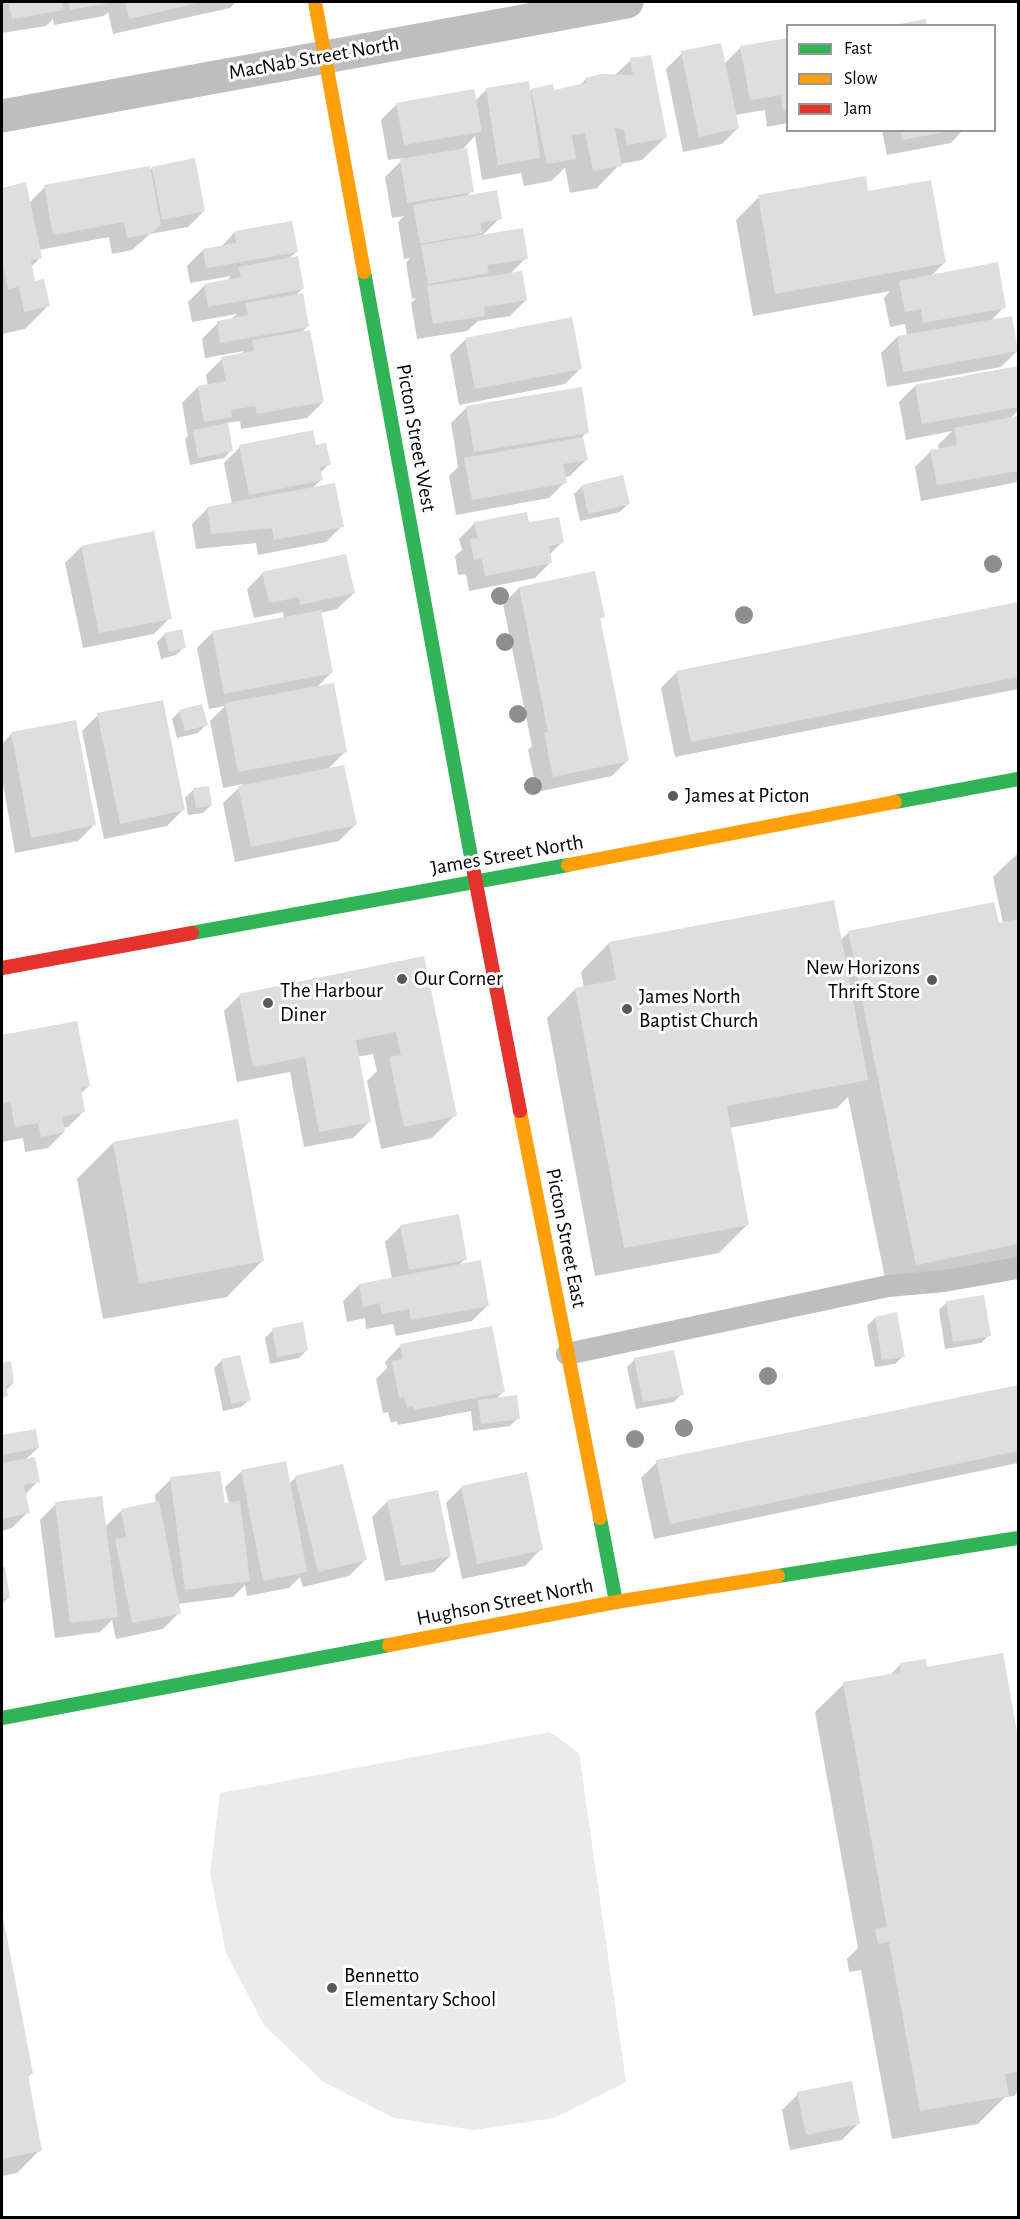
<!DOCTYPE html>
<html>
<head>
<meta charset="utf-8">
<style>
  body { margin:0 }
  #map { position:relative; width:1020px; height:2219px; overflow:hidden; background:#fff; font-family:"Alegreya Sans",sans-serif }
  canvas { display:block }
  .frame { position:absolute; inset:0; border:3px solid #000; pointer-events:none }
  .legend { position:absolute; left:786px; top:24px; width:210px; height:108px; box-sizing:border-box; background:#fff; border:2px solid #999; margin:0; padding:8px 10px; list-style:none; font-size:18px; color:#000 }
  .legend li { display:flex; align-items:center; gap:12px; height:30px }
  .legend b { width:30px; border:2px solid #999 }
</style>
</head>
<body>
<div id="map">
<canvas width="1020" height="2219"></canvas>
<div class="frame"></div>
<ul class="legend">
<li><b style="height:8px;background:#30b455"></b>Fast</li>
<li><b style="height:8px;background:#ff9f0a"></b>Slow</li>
<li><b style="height:8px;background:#e5322d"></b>Jam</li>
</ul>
</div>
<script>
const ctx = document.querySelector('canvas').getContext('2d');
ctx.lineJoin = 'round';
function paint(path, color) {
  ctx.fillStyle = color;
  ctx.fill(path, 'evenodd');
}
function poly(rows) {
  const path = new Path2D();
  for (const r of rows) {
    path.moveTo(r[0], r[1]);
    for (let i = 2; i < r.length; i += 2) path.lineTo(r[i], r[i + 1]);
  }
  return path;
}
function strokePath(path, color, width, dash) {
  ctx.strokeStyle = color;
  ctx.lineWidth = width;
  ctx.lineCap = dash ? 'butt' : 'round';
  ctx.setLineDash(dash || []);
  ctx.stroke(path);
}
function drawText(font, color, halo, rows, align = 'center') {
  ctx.font = font + ' "Alegreya Sans",sans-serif';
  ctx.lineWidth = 6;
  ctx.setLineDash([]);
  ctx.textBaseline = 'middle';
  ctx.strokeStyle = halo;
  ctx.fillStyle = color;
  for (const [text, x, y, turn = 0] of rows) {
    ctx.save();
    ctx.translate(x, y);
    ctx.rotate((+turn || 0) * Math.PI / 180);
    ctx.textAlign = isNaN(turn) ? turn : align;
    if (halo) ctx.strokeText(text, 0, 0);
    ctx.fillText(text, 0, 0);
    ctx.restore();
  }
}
paint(poly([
  [550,1732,579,1753,626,2082,554,2118,474,2130,394,2118,322,2081,264,2025,226,1953,210,1873,220,1793]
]), '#ebebeb');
paint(poly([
  [2,2,236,2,230,8,113,34,108,12,104,16,54,25,53,19,46,26,2,33],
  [788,39,788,123,767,127,765,110,735,115,738,128,722,144,683,152,666,69,682,53,724,64,741,47],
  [631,60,666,137,642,160,620,164,597,188,570,193,565,168,551,181,524,186,521,173,482,180,475,136,461,151,472,191,466,197,500,218,482,236,526,258,510,274,526,300,510,316,478,321,467,331,417,339,411,303,416,298,412,299,406,263,410,258,404,259,398,222,404,216,392,218,385,177,404,158,388,160,381,120,397,104,475,101,487,89,529,93,531,90,553,92,578,87,586,79,615,75],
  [882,130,963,130,951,143,887,155],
  [152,168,204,211,188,227,150,234,132,250,112,254,109,237,39,250,40,258,31,267,34,282,48,306,25,329,2,334,2,189,25,184,29,203,45,187,149,171],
  [867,192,944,263,931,276,1004,307,991,321,1017,351,1001,367,887,387,881,353,897,337,907,336,905,324,890,327,884,298,890,291,753,316,736,220,759,197],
  [235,232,297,251,289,259,302,289,295,296,308,326,301,333,323,402,307,418,241,429,240,421,226,423,231,450,224,458,190,465,185,439,188,436,182,403,198,387,208,386,206,375,222,359,239,356,244,351,205,358,202,339,218,323,230,320,237,314,192,322,188,302,204,286,225,282,231,276,190,283,187,266,203,250,221,247],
  [466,339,581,368,565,384,459,405,450,355],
  [1016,368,1018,410,1010,419,1018,417,1018,482,921,501,915,467,931,451,939,450,938,445,952,431,906,440,899,402,915,386],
  [467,407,587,432,582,437,586,460,570,476,564,477,565,482,549,498,456,515,449,476,458,467,451,423],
  [240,447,315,447,329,464,320,473,321,480,312,488,342,526,326,542,258,555,256,543,196,549,192,524,208,508,232,504,224,463],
  [582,486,628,504,620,512,580,521,574,494],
  [475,523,528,524,562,542,549,555,551,562,535,578,469,591,466,574,458,575,455,556,462,550,459,539],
  [81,547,170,618,154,634,83,648,65,563],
  [263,573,354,593,337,609,320,613,332,672,316,688,345,752,327,770,355,825,339,841,235,862,223,803,243,784,223,788,210,721,225,706,209,709,197,648,213,632,284,619,283,612,254,618,247,589],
  [519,588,603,616,599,620,628,760,612,776,537,792,528,750,532,746,503,604],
  [1018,604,1018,689,675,757,661,688,677,672],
  [165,634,184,647,176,655,161,659,157,642],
  [180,711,206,725,198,733,177,738,172,719],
  [98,715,183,810,167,826,104,839,82,731],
  [12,733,94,825,78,841,15,853,2,778,2,744],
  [193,790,211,805,203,813,188,815,185,798],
  [1018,853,1018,1266,888,1293,848,1097,837,1108,729,1128,748,1224,719,1253,595,1276,547,1018,575,989,584,988,581,972,609,943,840,941,849,932,1003,923,993,877],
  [423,958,455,1115,432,1138,381,1149,367,1081,377,1071,373,1054,357,1057,369,1122,353,1138,304,1147,290,1072,237,1082,224,1011,240,995],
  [76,1022,89,1086,80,1094,84,1111,68,1127,63,1128,64,1132,48,1148,25,1152,23,1138,2,1142,2,1036],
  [113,1143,263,1260,227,1297,103,1319,77,1179],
  [401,1226,465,1259,458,1266,488,1305,472,1321,396,1336,393,1324,366,1329,365,1318,347,1322,343,1301,359,1285,392,1279,385,1242],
  [947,1302,989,1335,981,1343,945,1349,939,1310],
  [875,1318,903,1356,895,1364,875,1367,867,1326],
  [273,1330,307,1350,299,1358,270,1364,265,1338],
  [401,1345,503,1392,496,1399,518,1418,510,1426,473,1431,471,1411,398,1425,397,1421,391,1423,388,1412,383,1413,376,1379,387,1368,385,1362],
  [635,1359,682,1394,674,1402,636,1409,627,1367],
  [222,1360,249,1400,241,1407,223,1411,214,1368],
  [10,1363,13,1383,6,1390,6,1395,2,1400,2,1364],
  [1018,1386,1018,1463,654,1539,641,1478,657,1462],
  [35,1431,38,1448,25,1460,38,1481,25,1495,28,1512,12,1528,2,1531,2,1437],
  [242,1471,289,1484,296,1477,365,1560,349,1576,303,1587,300,1577,289,1588,247,1596,245,1585,233,1597,177,1604,179,1613,163,1629,116,1639,112,1620,100,1632,55,1638,40,1520,56,1504,105,1527,122,1510,156,1503,155,1495,171,1479,223,1505,229,1504,225,1487],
  [462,1487,541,1549,525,1566,462,1579,446,1503],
  [388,1501,450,1556,434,1572,385,1581,372,1517],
  [4,1568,9,1597,2,1604,2,1569],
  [1002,1655,1018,1747,1018,2091,1014,2096,1005,2097,978,2124,892,2139,861,1970,849,1972,847,1959,858,1948,815,1712,844,1684,890,1675,900,1665,926,1669],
  [2,1916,31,2074,27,2078,40,2150,17,2173,2,2176],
  [798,2094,858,2124,842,2140,790,2150,782,2110]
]), '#0003');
paint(poly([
  [8,2,62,2,64,10,12,19],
  [68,2,109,2,109,3,70,10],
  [125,2,202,2,129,19],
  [926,19,927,26,900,26,900,24],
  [788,38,788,111,783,111,781,95,750,100,740,46],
  [721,43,739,128,699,137,681,51],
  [651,55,667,138,627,145,624,130,615,128,622,166,593,171,585,133,572,135,576,159,547,164,531,89,553,84,554,90,586,83,585,78,602,74,633,75,630,58],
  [529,81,540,158,498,165,486,88],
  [474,89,482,132,404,145,396,103],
  [900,130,946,130,946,132,902,140],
  [467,148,474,192,407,203,400,159],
  [195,158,205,211,162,220,152,167],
  [150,166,161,225,150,234,127,238,124,222,53,235,44,185],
  [866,176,868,191,931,180,946,263,775,294,758,195],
  [26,182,42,258,31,260,35,281,44,279,50,306,24,312,19,287,8,289,2,259,2,188],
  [497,190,502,219,480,223,482,233,420,244,413,205],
  [292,221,298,252,206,268,203,249,236,243,235,231],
  [523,228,528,259,487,265,489,273,428,284,421,245],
  [298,256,304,289,208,307,204,284,241,277,238,267],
  [998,262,1006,308,923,323,921,309,905,312,899,281],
  [522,271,527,300,484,307,485,316,433,324,427,286],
  [303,293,309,327,220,343,217,321,248,315,245,303],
  [1012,316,1018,351,903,372,897,336],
  [572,317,582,369,475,389,465,338],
  [310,330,324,402,257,414,255,406,231,410,232,417,204,422,198,386,226,381,221,357,254,351,252,340],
  [1018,366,1018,407,922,424,915,385],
  [582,387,589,433,474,452,466,406],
  [1018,416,1018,471,937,485,930,450,957,445,954,428],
  [228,423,233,451,198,458,193,430],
  [313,430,316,445,326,443,331,465,320,467,323,480,249,495,239,445],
  [583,437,588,460,563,464,567,483,472,500,464,458],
  [623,475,630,504,588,514,582,485],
  [335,483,344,527,274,540,272,528,211,534,207,507],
  [527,512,529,522,559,517,564,543,549,546,552,563,485,576,482,559,474,560,470,539,478,538,474,522],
  [154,531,172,619,99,633,81,546],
  [346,554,355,593,300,605,299,597,269,603,262,572],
  [595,571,605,617,600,618,629,761,553,777,544,733,548,732,519,587],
  [1018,602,1018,677,691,742,676,671],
  [321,610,333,673,224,694,212,631],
  [182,629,186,648,169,652,164,633],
  [334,683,347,752,238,772,225,703],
  [163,700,185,810,120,824,97,713],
  [202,704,208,725,185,731,179,710],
  [76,720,96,825,31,838,11,732],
  [344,765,357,825,251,847,238,786],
  [209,786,212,805,196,808,193,788],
  [834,900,868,1080,727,1106,749,1225,624,1248,575,988,616,980,609,942],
  [994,902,999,923,1018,919,1018,1244,916,1265,848,931],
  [424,956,457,1116,404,1127,389,1057,401,1055,396,1032,356,1040,371,1122,319,1132,305,1057,253,1067,239,994],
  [77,1021,90,1086,81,1088,85,1112,62,1117,65,1132,41,1137,38,1123,15,1127,10,1101,2,1104,2,1035],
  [238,1119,264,1261,139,1284,113,1142],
  [459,1214,467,1260,409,1270,400,1225],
  [481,1260,489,1306,411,1320,409,1309,382,1314,380,1303,363,1307,359,1284],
  [984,1295,991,1336,953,1342,946,1301],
  [897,1312,905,1357,882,1360,875,1317],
  [303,1322,308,1351,277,1357,272,1328],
  [492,1326,505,1392,414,1410,413,1406,407,1408,404,1397,399,1398,392,1361,403,1359,400,1344],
  [674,1350,684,1395,643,1402,634,1358],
  [240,1355,251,1400,231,1404,221,1359],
  [11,1361,14,1383,6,1385,8,1396,2,1397,2,1363],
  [1018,1385,1018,1451,670,1524,656,1460],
  [517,1395,520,1419,481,1424,478,1400],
  [36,1429,39,1448,2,1455,2,1435],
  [35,1457,40,1482,24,1485,30,1513,2,1519,2,1463],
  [286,1461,307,1572,263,1581,241,1470],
  [343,1464,367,1560,318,1572,295,1476],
  [220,1471,225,1503,240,1501,250,1581,185,1590,170,1477],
  [527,1472,543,1550,477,1564,461,1486],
  [438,1490,451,1556,401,1566,387,1500],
  [102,1496,118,1617,70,1623,55,1502],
  [159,1501,181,1614,132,1623,115,1539,126,1537,121,1509],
  [2,1567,5,1567,10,1598,2,1599],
  [1003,1653,1018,1738,1018,2072,1005,2074,1009,2096,920,2111,889,1942,878,1944,875,1929,887,1927,843,1682,901,1672,900,1663,926,1659,927,1667],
  [2,1911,33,2074,28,2075,42,2151,2,2159],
  [852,2081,860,2124,806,2135,797,2092]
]), '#dedede');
strokePath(poly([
  [567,1354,888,1286,944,1281,1018,1268]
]), '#bebebe', 22);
strokePath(poly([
  [2,116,627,2]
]), '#bebebe', 33);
strokePath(poly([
  [364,272,474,873],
  [895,802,1018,779],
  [192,933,568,865],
  [600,1518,616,1602],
  [778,1576,1018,1538],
  [2,1718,389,1645]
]), '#30b455', 14);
strokePath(poly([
  [315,2,364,272],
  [568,865,895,802],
  [520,1111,600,1518],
  [389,1645,616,1602,778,1576]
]), '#ff9f0a', 14);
strokePath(poly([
  [474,873,520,1111],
  [2,968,192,933]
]), '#e5322d', 14);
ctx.fillStyle = '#8e8e8e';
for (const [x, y] of [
  [993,564],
  [500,596],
  [744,615],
  [505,642],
  [518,714],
  [533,786],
  [768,1376],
  [684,1428],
  [635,1439]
]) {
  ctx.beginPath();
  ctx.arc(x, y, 9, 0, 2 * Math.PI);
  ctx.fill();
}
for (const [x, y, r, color] of [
  [673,796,6,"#595959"],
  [402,979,6,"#595959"],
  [932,980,6,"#595959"],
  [268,1003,6,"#595959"],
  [627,1009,6,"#595959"],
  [332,1988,6,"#595959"]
]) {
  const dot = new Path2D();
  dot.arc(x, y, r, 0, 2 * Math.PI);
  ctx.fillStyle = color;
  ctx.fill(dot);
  strokePath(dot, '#fff', 2);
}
drawText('21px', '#000', '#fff', [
  ["MacNab Street North",314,58,-10],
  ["Picton Street West",416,438,80],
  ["James Street North",507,855,-10],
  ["Picton Street East",566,1238,79],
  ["Hughson Street North",505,1602,-11]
]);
drawText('21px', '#000', '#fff', [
  ["James at Picton",685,796],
  ["New Horizons",920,968,"right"],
  ["Thrift Store",920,992,"right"],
  ["Our Corner",414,979],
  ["The Harbour",280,991],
  ["Diner",280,1015],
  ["James North",639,997],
  ["Baptist Church",639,1021],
  ["Bennetto",344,1976],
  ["Elementary School",344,2000]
], 'left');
</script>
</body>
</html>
